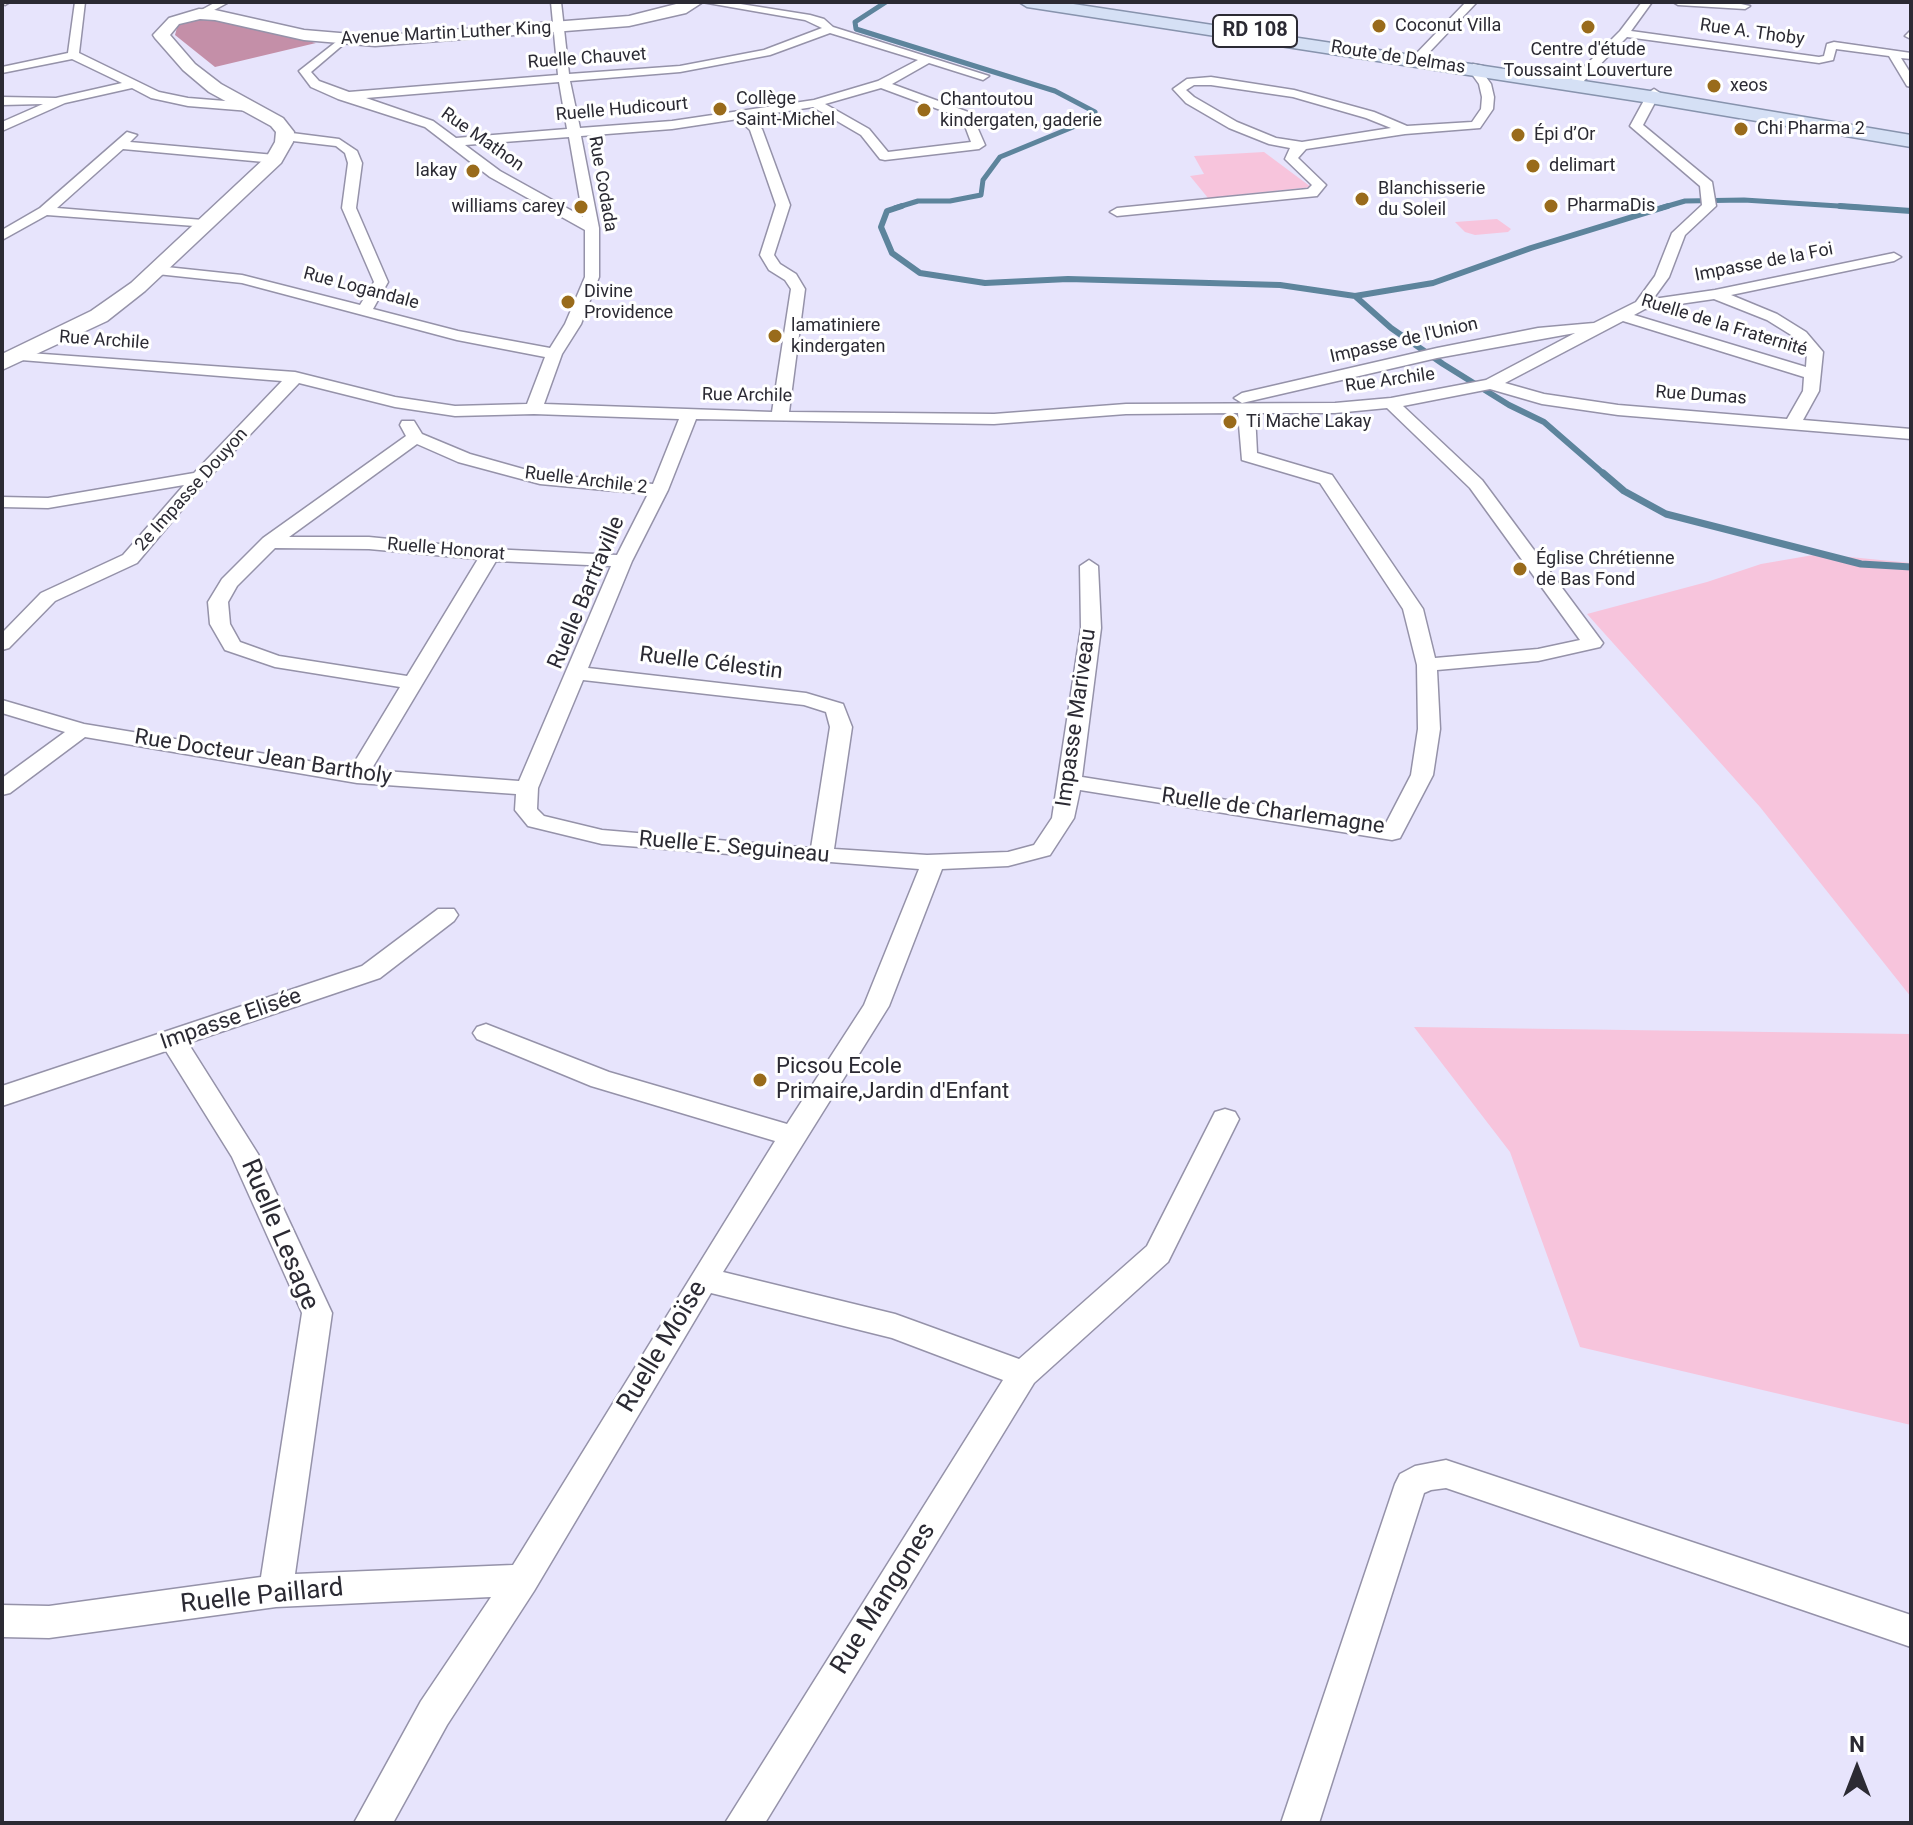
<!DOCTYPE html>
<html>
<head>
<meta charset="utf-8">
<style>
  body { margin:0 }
  #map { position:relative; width:1913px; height:1825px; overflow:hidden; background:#e7e4fc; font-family:Roboto,sans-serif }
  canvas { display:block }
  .frame { position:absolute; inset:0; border:4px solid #2b2a33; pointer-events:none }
  .north { position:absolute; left:1817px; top:1729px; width:80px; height:80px; -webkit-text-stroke:6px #fff; paint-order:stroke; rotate:0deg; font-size:22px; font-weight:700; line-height:32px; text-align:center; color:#2b2a33 }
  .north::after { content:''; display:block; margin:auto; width:28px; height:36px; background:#2b2a33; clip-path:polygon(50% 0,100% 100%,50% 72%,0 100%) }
</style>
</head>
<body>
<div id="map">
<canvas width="1913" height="1825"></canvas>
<div class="frame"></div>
<div class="north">N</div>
</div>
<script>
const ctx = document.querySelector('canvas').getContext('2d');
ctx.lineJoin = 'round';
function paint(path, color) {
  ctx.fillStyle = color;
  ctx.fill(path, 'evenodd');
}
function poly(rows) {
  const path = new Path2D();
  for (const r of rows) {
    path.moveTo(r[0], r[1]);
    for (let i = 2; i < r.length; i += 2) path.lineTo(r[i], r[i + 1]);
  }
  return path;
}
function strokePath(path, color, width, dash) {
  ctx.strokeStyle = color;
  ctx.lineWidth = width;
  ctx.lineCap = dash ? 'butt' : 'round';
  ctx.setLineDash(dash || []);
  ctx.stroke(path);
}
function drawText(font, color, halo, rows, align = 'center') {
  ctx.font = font + ' Roboto,sans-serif';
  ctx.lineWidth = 6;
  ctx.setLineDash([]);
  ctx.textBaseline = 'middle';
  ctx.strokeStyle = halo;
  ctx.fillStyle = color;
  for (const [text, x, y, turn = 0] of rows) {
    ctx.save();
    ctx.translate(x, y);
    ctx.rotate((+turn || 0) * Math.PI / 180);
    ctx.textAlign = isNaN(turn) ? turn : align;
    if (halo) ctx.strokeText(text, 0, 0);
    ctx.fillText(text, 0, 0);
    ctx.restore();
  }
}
paint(poly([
  [1264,152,1311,187,1208,198,1190,176,1204,174,1194,156],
  [1497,219,1511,229,1508,232,1475,235,1465,232,1455,222],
  [1819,554,1911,563,1911,997,1760,807,1587,614,1707,582,1761,564],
  [1414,1027,1911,1034,1911,1425,1580,1347,1510,1152]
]), '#f7c4dc');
paint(poly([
  [198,17,213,17,316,43,215,67,175,35,178,24]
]), '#c48fa8');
strokePath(poly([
  [886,2,855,22,856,29,1055,91,1095,112,1090,120,1000,157,983,180,981,195,950,201,918,201,895,208],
  [1661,208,1685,201,1744,200,1870,208]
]), '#5d849c', 5);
strokePath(poly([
  [902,206,887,211,881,227,892,253,920,273,985,283,1068,279,1280,285,1355,296,1391,328,1443,364,1509,405,1544,422,1605,475],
  [1840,206,1911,211],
  [1355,296,1433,283,1531,248,1668,206]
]), '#5d849c', 6);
strokePath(poly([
  [1603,473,1624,491,1666,514,1861,564,1911,567]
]), '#5d849c', 7);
const street = poly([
  [2,2,10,2,5,5,2,2],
  [75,2,85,2,79,53,159,92,188,98,250,103,256,107,250,111,188,106,151,98,132,88,65,103,2,131,2,122,43,104,2,105,2,97,56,98,122,83,72,59,2,73,2,67,68,53,75,2],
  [216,2,229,2,203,16,194,14,216,2],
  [551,2,561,2,569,74,680,66,764,50,822,28,805,20,702,2,728,2,810,15,824,19,833,27,989,76,983,80,929,63,892,84,971,113,985,145,979,149,885,160,880,159,861,135,813,107,750,117,762,129,790,205,774,255,780,264,796,274,805,289,789,412,994,414,1126,404,1335,403,1391,398,1486,380,1575,333,1437,358,1242,403,1234,398,1242,393,1437,348,1538,328,1594,323,1636,302,1655,276,1672,233,1702,205,1700,186,1630,126,1648,93,1654,89,1660,93,1643,125,1712,182,1716,206,1685,235,1669,277,1653,299,1715,290,1894,253,1901,257,1894,261,1731,295,1777,314,1806,332,1823,352,1819,391,1803,420,1911,429,1911,439,1618,415,1542,404,1490,389,1403,406,1482,480,1603,643,1600,647,1538,661,1437,670,1440,729,1433,775,1400,838,1392,840,1080,790,1074,818,1050,855,1008,866,942,869,889,1006,723,1272,895,1314,1019,1359,1147,1246,1215,1112,1225,1109,1235,1112,1239,1119,1168,1262,1034,1383,765,1823,725,1823,1003,1380,892,1338,711,1293,534,1591,447,1725,393,1823,354,1823,421,1701,491,1597,276,1607,49,1638,2,1637,2,1605,49,1606,261,1577,302,1313,232,1157,166,1051,2,1106,2,1086,362,966,438,909,454,909,458,915,454,921,380,978,188,1043,258,1154,332,1313,295,1574,513,1565,775,1141,591,1086,477,1039,473,1033,477,1027,486,1024,609,1072,787,1124,864,1005,919,869,602,844,528,826,515,810,516,794,357,783,85,737,10,793,2,795,2,778,65,732,2,713,2,700,84,724,351,768,400,687,275,667,225,650,210,624,208,602,222,579,263,538,406,436,400,425,402,421,414,421,422,434,470,454,541,474,653,484,679,419,534,414,455,416,395,407,299,383,206,481,137,563,55,601,9,648,2,650,2,633,41,593,123,555,184,485,48,508,2,507,2,497,48,498,194,473,282,381,21,360,15,358,15,352,295,372,395,397,455,406,527,404,545,357,457,340,242,283,157,274,150,270,157,266,242,275,360,305,374,282,342,208,348,163,345,153,336,146,284,140,278,136,284,132,339,139,357,151,362,163,356,208,388,282,373,309,458,331,550,348,565,324,585,277,585,230,490,177,425,127,338,99,311,87,299,71,341,38,345,39,345,43,311,72,319,81,349,92,558,75,551,2],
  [830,33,918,60,878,81,814,100,672,121,580,128,570,81,680,72,770,55,830,33],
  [559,82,567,129,456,138,433,121,366,98,559,82],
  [881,88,962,118,971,142,888,152,869,129,825,104,881,88],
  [738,119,750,130,776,205,760,255,769,270,785,280,791,289,772,412,544,404,562,354,581,324,599,277,599,228,581,136,672,129,738,119],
  [569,137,583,217,500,171,465,145,569,137],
  [1714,299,1767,320,1796,338,1807,352,1806,367,1634,315,1645,309,1714,299],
  [1623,321,1804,377,1803,391,1787,419,1618,405,1544,394,1505,383,1623,321],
  [1387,408,1470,488,1580,640,1538,649,1435,658,1423,609,1332,475,1257,453,1255,413,1335,413,1387,408],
  [1238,413,1242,460,1320,483,1403,609,1417,665,1418,729,1411,775,1385,825,1082,777,1101,628,1098,566,1089,560,1080,566,1081,628,1052,818,1034,845,1008,852,927,855,834,849,852,727,843,704,806,693,588,668,632,561,668,490,696,419,994,424,1126,414,1238,413],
  [417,444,458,462,540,484,648,494,617,555,490,549,369,537,289,537,417,444],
  [275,548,369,549,478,559,407,676,279,656,240,642,230,624,228,602,237,586,275,548],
  [496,561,611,566,519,781,371,770,496,561],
  [583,680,804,705,826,712,830,727,811,848,602,830,544,816,537,809,538,788,583,680],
  [1466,2,1477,2,1419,63,1411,63,1411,59,1466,2],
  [1642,2,1652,2,1631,31,1819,57,1824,56,1827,44,1834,42,1911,53,1911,59,1901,58,1911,74,1911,87,1907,86,1889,56,1836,49,1833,60,1819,63,1627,37,1577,88,1569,88,1569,82,1620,31,1642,2],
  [1673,2,1732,2,1750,6,1745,9,1678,5,1673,2],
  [1911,30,1911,39,1905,36,1911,30],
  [1473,64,1483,66,1481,70,1491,84,1494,97,1493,109,1480,128,1405,134,1306,149,1298,158,1326,185,1317,196,1117,216,1110,212,1117,208,1308,189,1312,185,1285,159,1290,148,1269,144,1229,128,1186,103,1173,89,1187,79,1211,77,1294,90,1374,112,1407,126,1472,122,1481,109,1482,97,1479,84,1469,70,1473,64],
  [1194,85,1211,85,1293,97,1366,118,1391,128,1302,142,1276,138,1237,122,1194,97,1186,90,1194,85],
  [127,132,137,135,130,142,275,155,281,159,275,163,123,149,57,208,203,220,210,224,208,227,47,215,2,240,2,230,40,208,127,132],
  [1446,1460,1911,1615,1911,1647,1446,1488,1431,1490,1424,1493,1319,1823,1281,1823,1395,1484,1400,1474,1415,1466,1446,1460]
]);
const secondary = poly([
  [684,2,703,2,686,13,629,26,375,46,304,40,215,20,200,19,179,24,170,35,195,64,221,84,283,118,294,132,293,142,281,163,145,291,107,321,2,370,2,354,91,311,131,283,267,156,275,142,276,132,271,126,209,92,183,70,155,38,153,35,169,18,199,9,215,10,304,30,375,36,629,16,684,2]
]);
const primary = poly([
  [1019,2,1060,2,1650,91,1911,135,1911,147,1650,103,1027,7,1019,2]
]);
strokePath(street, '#9592a9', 3);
strokePath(secondary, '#9592a9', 3);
strokePath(primary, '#8793ad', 3);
paint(street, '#fff');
paint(secondary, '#fff');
paint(primary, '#d5e0f5');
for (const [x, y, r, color] of [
  [1379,26,8,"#996b1b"],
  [1588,27,8,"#996b1b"],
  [1714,86,8,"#996b1b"],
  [720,109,8,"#996b1b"],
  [924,110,8,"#996b1b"],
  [1741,129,8,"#996b1b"],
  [1518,135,8,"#996b1b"],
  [1533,166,8,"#996b1b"],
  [473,171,8,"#996b1b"],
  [1362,199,8,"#996b1b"],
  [1551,206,8,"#996b1b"],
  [581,207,8,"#996b1b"],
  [568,302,8,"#996b1b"],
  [775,336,8,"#996b1b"],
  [1230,422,8,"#996b1b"],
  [1520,569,8,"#996b1b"],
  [760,1080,8,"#996b1b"]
]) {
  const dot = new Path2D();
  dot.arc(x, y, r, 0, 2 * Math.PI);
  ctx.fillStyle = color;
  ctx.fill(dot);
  strokePath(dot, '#fff', 3);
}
drawText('18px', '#2b2a33', '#fff', [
  ["Coconut Villa",1395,26],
  ["Centre d'étude",1588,50,"center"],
  ["Toussaint Louverture",1588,71,"center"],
  ["xeos",1730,86],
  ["Collège",736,99],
  ["Saint-Michel",736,120],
  ["Chantoutou",940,100],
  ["kindergaten, gaderie",940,121],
  ["Chi Pharma 2",1757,129],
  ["Épi d’Or",1534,135],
  ["delimart",1549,166],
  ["lakay",457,171,"right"],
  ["Blanchisserie",1378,189],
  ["du Soleil",1378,210],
  ["PharmaDis",1567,206],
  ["williams carey",565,207,"right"],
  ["Divine",584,292],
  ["Providence",584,313],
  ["lamatiniere",791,326],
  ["kindergaten",791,347],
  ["Ti Mache Lakay",1246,422],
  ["Église Chrétienne",1536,559],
  ["de Bas Fond",1536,580]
], 'left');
drawText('18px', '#2b2a33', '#fff', [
  ["Rue A. Thoby",1752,33,8],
  ["Avenue Martin Luther King",446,34,-3],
  ["Route de Delmas",1398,58,9],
  ["Ruelle Chauvet",587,59,-4],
  ["Ruelle Hudicourt",622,110,-5],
  ["Rue Mathon",482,140,35],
  ["Rue Codada",602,184,80],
  ["Impasse de la Foi",1764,263,-11],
  ["Rue Logandale",361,289,15],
  ["Ruelle de la Fraternité",1724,326,17],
  ["Rue Archile",104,341,4],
  ["Impasse de l'Union",1404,341,-13],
  ["Rue Archile",1390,381,-8],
  ["Rue Archile",747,396,1],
  ["Rue Dumas",1701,396,4],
  ["Ruelle Archile 2",586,481,7],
  ["2e Impasse Douyon",192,490,-48],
  ["Ruelle Honorat",446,550,5]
]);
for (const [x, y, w] of [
  [1255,31,84]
]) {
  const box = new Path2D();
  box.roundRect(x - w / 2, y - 16, w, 32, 6);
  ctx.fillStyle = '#fff';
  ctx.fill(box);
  strokePath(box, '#2b2a33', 2);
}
drawText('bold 20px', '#2b2a33', null, [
  ["RD 108",1255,31]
]);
drawText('22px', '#2b2a33', '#fff', [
  ["Ruelle Bartraville",587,593,-67],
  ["Ruelle Célestin",711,664,7],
  ["Impasse Mariveau",1077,718,-82],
  ["Rue Docteur Jean Bartholy",263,758,9],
  ["Ruelle de Charlemagne",1273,812,8],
  ["Ruelle E. Seguineau",734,848,5],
  ["Impasse Elisée",231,1020,-19]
]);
drawText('22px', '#2b2a33', '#fff', [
  ["Picsou Ecole",776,1067],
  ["Primaire,Jardin d'Enfant",776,1092]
], 'left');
drawText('26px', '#2b2a33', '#fff', [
  ["Ruelle Lesage",279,1235,67],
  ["Ruelle Moïse",663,1347,-59],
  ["Ruelle Paillard",262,1597,-6],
  ["Rue Mangones",884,1599,-58]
]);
</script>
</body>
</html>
